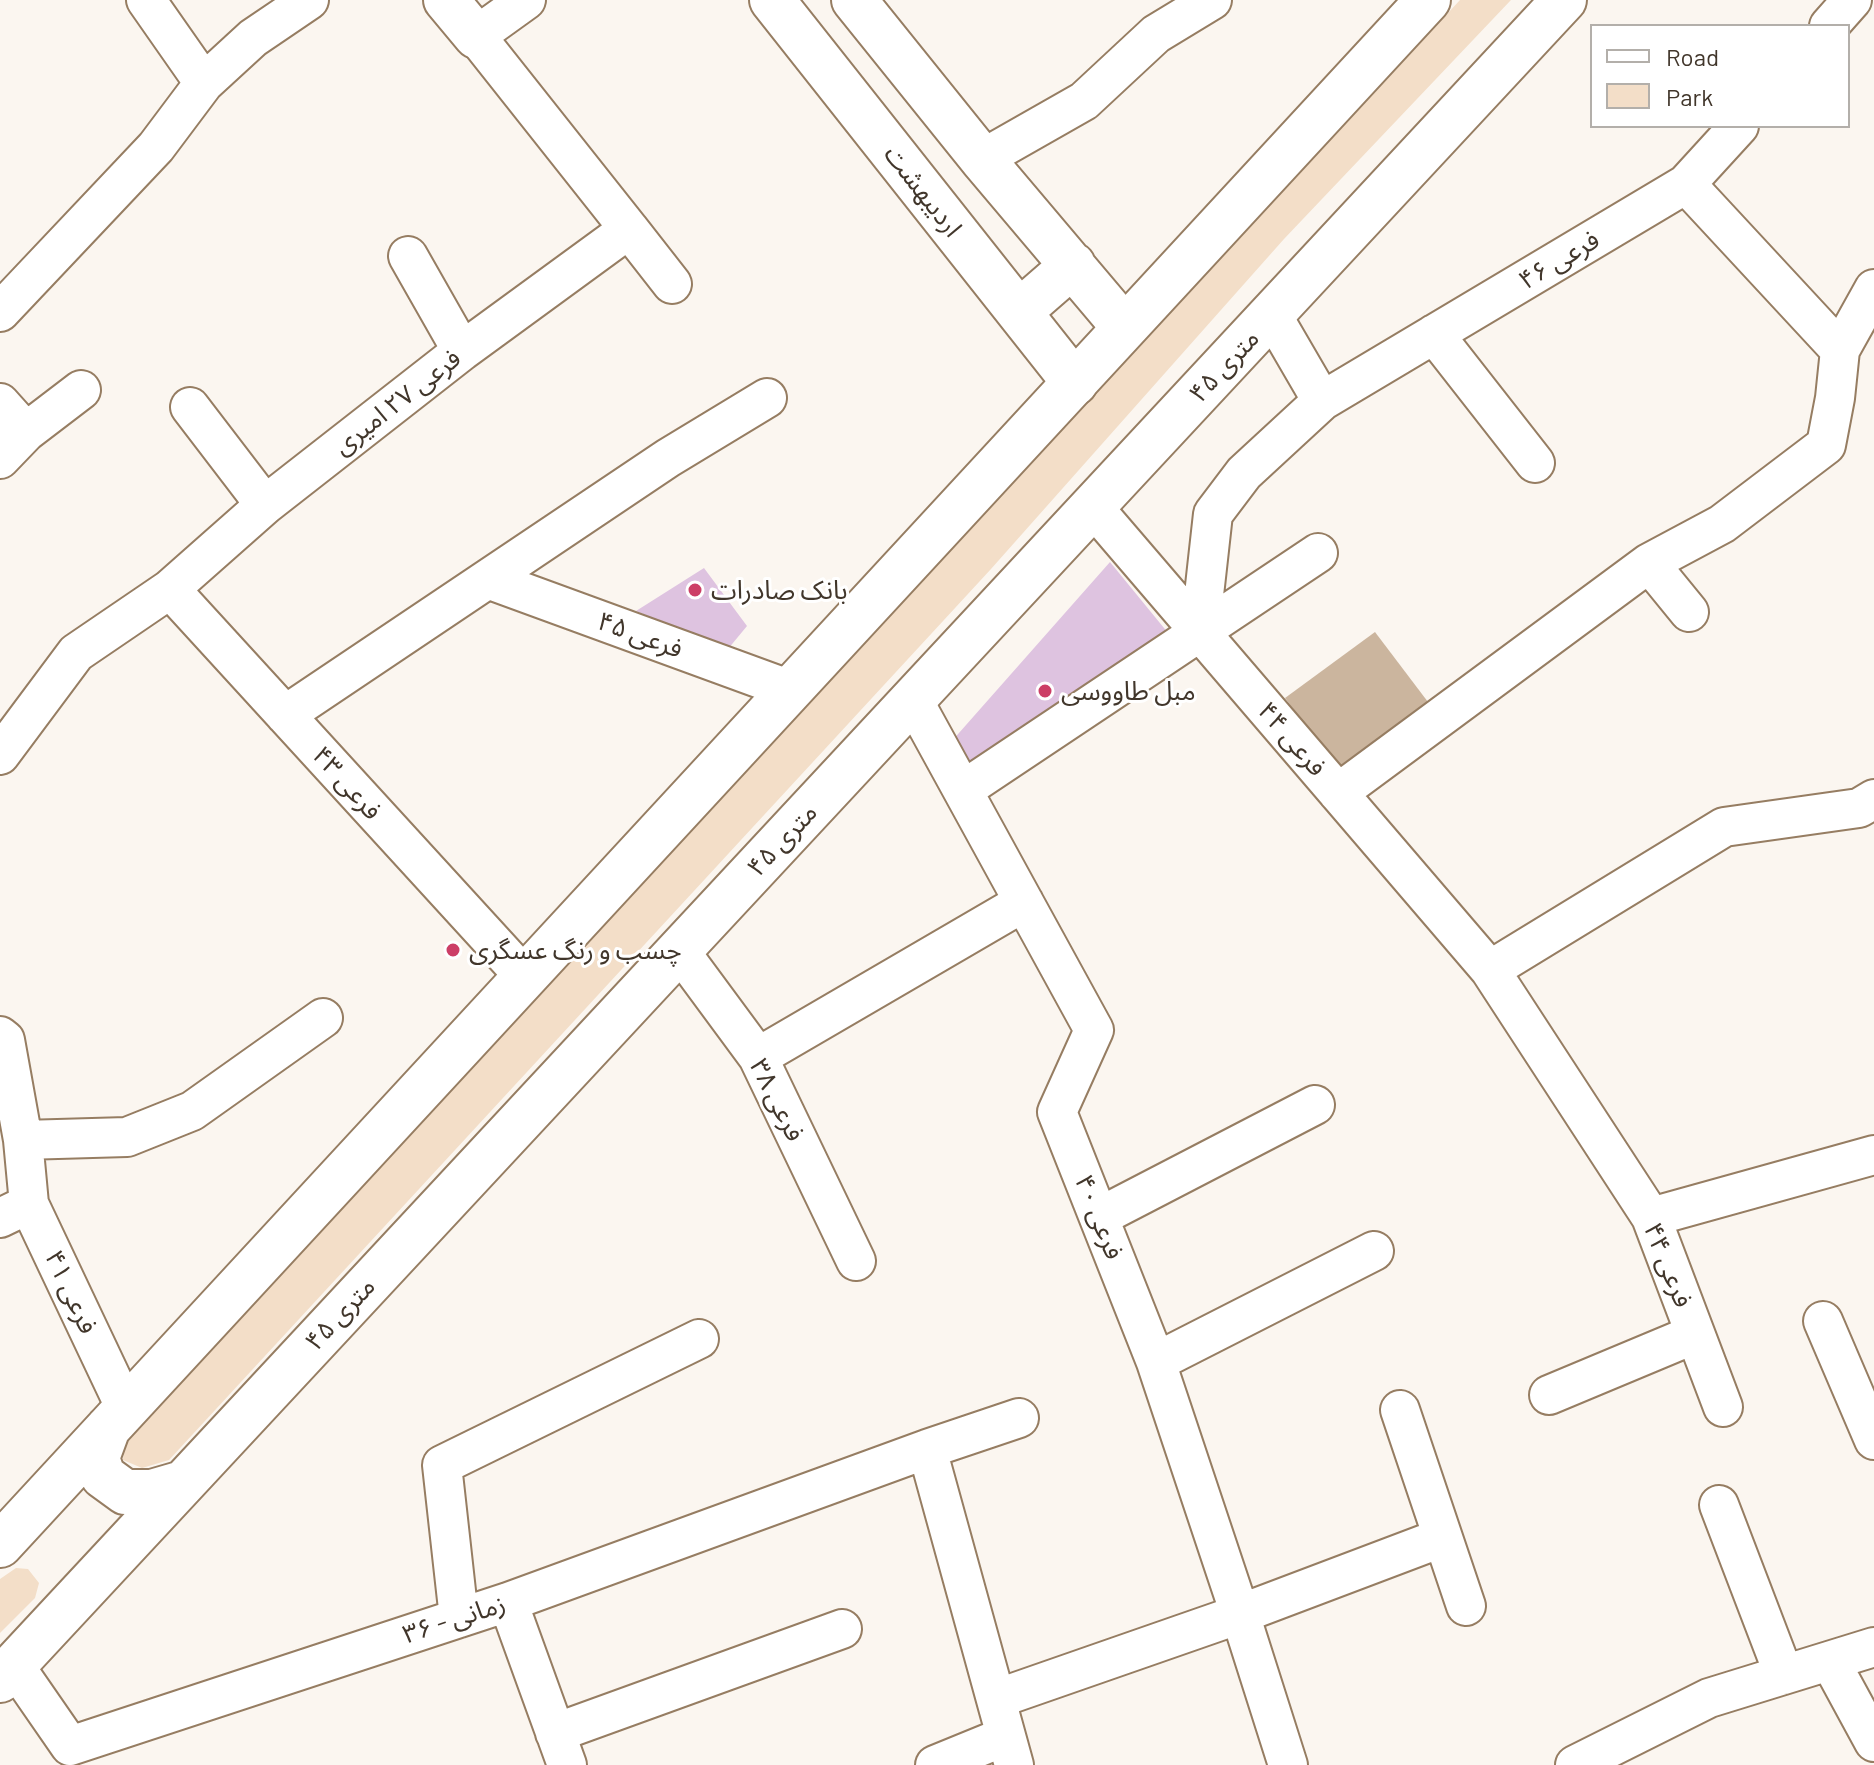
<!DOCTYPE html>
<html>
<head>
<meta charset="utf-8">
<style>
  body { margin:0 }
  #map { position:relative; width:1874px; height:1765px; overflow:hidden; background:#fbf6f0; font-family:Barlow,sans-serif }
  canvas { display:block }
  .legend { position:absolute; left:1590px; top:24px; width:260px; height:104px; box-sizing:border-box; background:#fff; border:2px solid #b3afaa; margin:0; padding:10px 14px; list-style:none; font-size:24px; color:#41362b }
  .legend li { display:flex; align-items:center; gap:16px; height:40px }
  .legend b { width:40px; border:2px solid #b3afaa }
</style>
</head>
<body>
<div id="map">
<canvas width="1874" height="1765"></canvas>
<ul class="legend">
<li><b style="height:10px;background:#fff"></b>Road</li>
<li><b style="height:22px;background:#f3dec8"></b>Park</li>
</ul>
</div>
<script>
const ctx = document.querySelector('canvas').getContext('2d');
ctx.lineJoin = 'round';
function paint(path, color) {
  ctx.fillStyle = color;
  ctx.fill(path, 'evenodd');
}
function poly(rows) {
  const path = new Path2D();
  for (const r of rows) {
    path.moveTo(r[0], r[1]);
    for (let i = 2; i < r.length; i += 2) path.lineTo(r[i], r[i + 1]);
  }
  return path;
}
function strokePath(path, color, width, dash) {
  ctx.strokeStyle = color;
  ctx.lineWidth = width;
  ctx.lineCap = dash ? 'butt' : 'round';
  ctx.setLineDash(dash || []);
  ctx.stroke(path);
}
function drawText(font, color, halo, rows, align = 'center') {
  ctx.font = font + ' Barlow,"Noto Sans Arabic",sans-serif';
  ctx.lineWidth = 6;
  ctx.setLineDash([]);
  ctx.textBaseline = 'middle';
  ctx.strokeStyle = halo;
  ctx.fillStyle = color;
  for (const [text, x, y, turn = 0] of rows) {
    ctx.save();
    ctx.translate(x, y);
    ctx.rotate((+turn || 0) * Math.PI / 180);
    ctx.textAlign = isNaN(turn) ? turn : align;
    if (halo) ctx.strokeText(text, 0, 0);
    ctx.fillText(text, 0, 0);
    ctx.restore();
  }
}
paint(poly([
  [1460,0,1511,0,1284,239,991,569,169,1460,142,1468,123,1460,125,1431,355,1194],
  [16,1568,28,1569,39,1583,35,1598,0,1633,0,1579]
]), '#f3dec8');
paint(poly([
  [1375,632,1428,702,1337,768,1285,698]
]), '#cbb59e');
paint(poly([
  [1110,562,1173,639,975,769,951,742],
  [704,568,747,626,728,649,636,611]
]), '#dec3e0');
const street = poly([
  [146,0,204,83],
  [1829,26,1852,0],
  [982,159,1084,101,1156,34,1212,0],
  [1686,184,1739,126],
  [629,229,672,284],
  [408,256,462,351],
  [0,312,156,147,204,83,253,38,309,0],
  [1272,315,1322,401,1686,184,1840,350],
  [1434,334,1535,463],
  [0,403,26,432],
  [190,407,265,505],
  [0,459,26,432,81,390],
  [1093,507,1490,970,1651,1217,1723,1407],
  [1649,563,1689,612],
  [490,580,791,690],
  [170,589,525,977],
  [1200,631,1213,514,1244,473,1322,401],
  [913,700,1094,1030,1057,1112,1156,1362,1240,1614,1288,1765],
  [285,715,668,458,767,398],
  [0,755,76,653,170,589,265,505,462,351,629,229,476,36,526,0],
  [963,790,1318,553],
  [1338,793,1649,563,1722,524,1826,445,1835,398,1840,350,1874,289],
  [679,950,758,1057,856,1261],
  [1490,970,1724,827,1859,808,1874,799],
  [0,1036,5,1040,23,1140,29,1204],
  [758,1057,1024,902],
  [23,1140,127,1137,192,1111,323,1018],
  [1099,1217,1315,1105],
  [1651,1217,1874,1155],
  [0,1218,29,1204,126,1409],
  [1823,1321,1874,1440],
  [1156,1362,1374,1251],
  [1549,1395,1695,1334],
  [1400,1410,1466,1606],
  [927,1449,1014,1765],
  [1719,1505,1784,1675],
  [508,1602,567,1765],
  [459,1618,442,1465,699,1339],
  [1830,1661,1874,1742],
  [14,1665,70,1746,508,1602,927,1449,1019,1418],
  [996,1699,1240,1614,1441,1538],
  [555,1733,842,1629],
  [935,1765,1006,1736],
  [1575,1765,1709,1698,1874,1647]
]);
const secondary = poly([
  [446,0,476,36],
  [772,0,1075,383],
  [854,0,982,159,1124,327],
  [1019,312,1073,265]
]);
const primary = poly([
  [108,1428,97,1458,103,1476,125,1492,152,1492,183,1483],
  [0,1545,1428,0],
  [0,1680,1564,0]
]);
strokePath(street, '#967d62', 42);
strokePath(secondary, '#967d62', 48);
strokePath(primary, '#967d62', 48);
strokePath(street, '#fff', 38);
strokePath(secondary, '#fff', 44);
strokePath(primary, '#fff', 44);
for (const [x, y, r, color] of [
  [695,590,8,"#cc3e66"],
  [1045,691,8,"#cc3e66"],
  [453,950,8,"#cc3e66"]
]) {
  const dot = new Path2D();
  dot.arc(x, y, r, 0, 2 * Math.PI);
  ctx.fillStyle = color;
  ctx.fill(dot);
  strokePath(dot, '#fff', 3);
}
drawText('26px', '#41362b', '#fff', [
  ["اردیبهشت",923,191,52],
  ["فرعی ۴۶",1559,260,-31],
  ["۴۵ متری",1224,366,-47],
  ["فرعی ۲۷ امیری",397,402,-38],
  ["فرعی ۴۵",640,635,20],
  ["فرعی ۴۴",1292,739,49],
  ["فرعی ۴۳",347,783,48],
  ["۴۵ متری",782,840,-47],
  ["فرعی ۳۸",777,1100,63],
  ["فرعی ۴۰",1099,1217,68],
  ["فرعی ۴۴",1668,1265,68],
  ["فرعی ۴۱",71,1292,65],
  ["۴۵ متری",340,1314,-47],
  ["۳۶ - زمانی",454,1619,-18]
]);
drawText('26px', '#41362b', '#fff', [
  ["بانک صادرات",711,590],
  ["مبل طاووسی",1061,691],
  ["چسب و رنگ عسگری",469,950]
], 'left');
</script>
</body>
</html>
